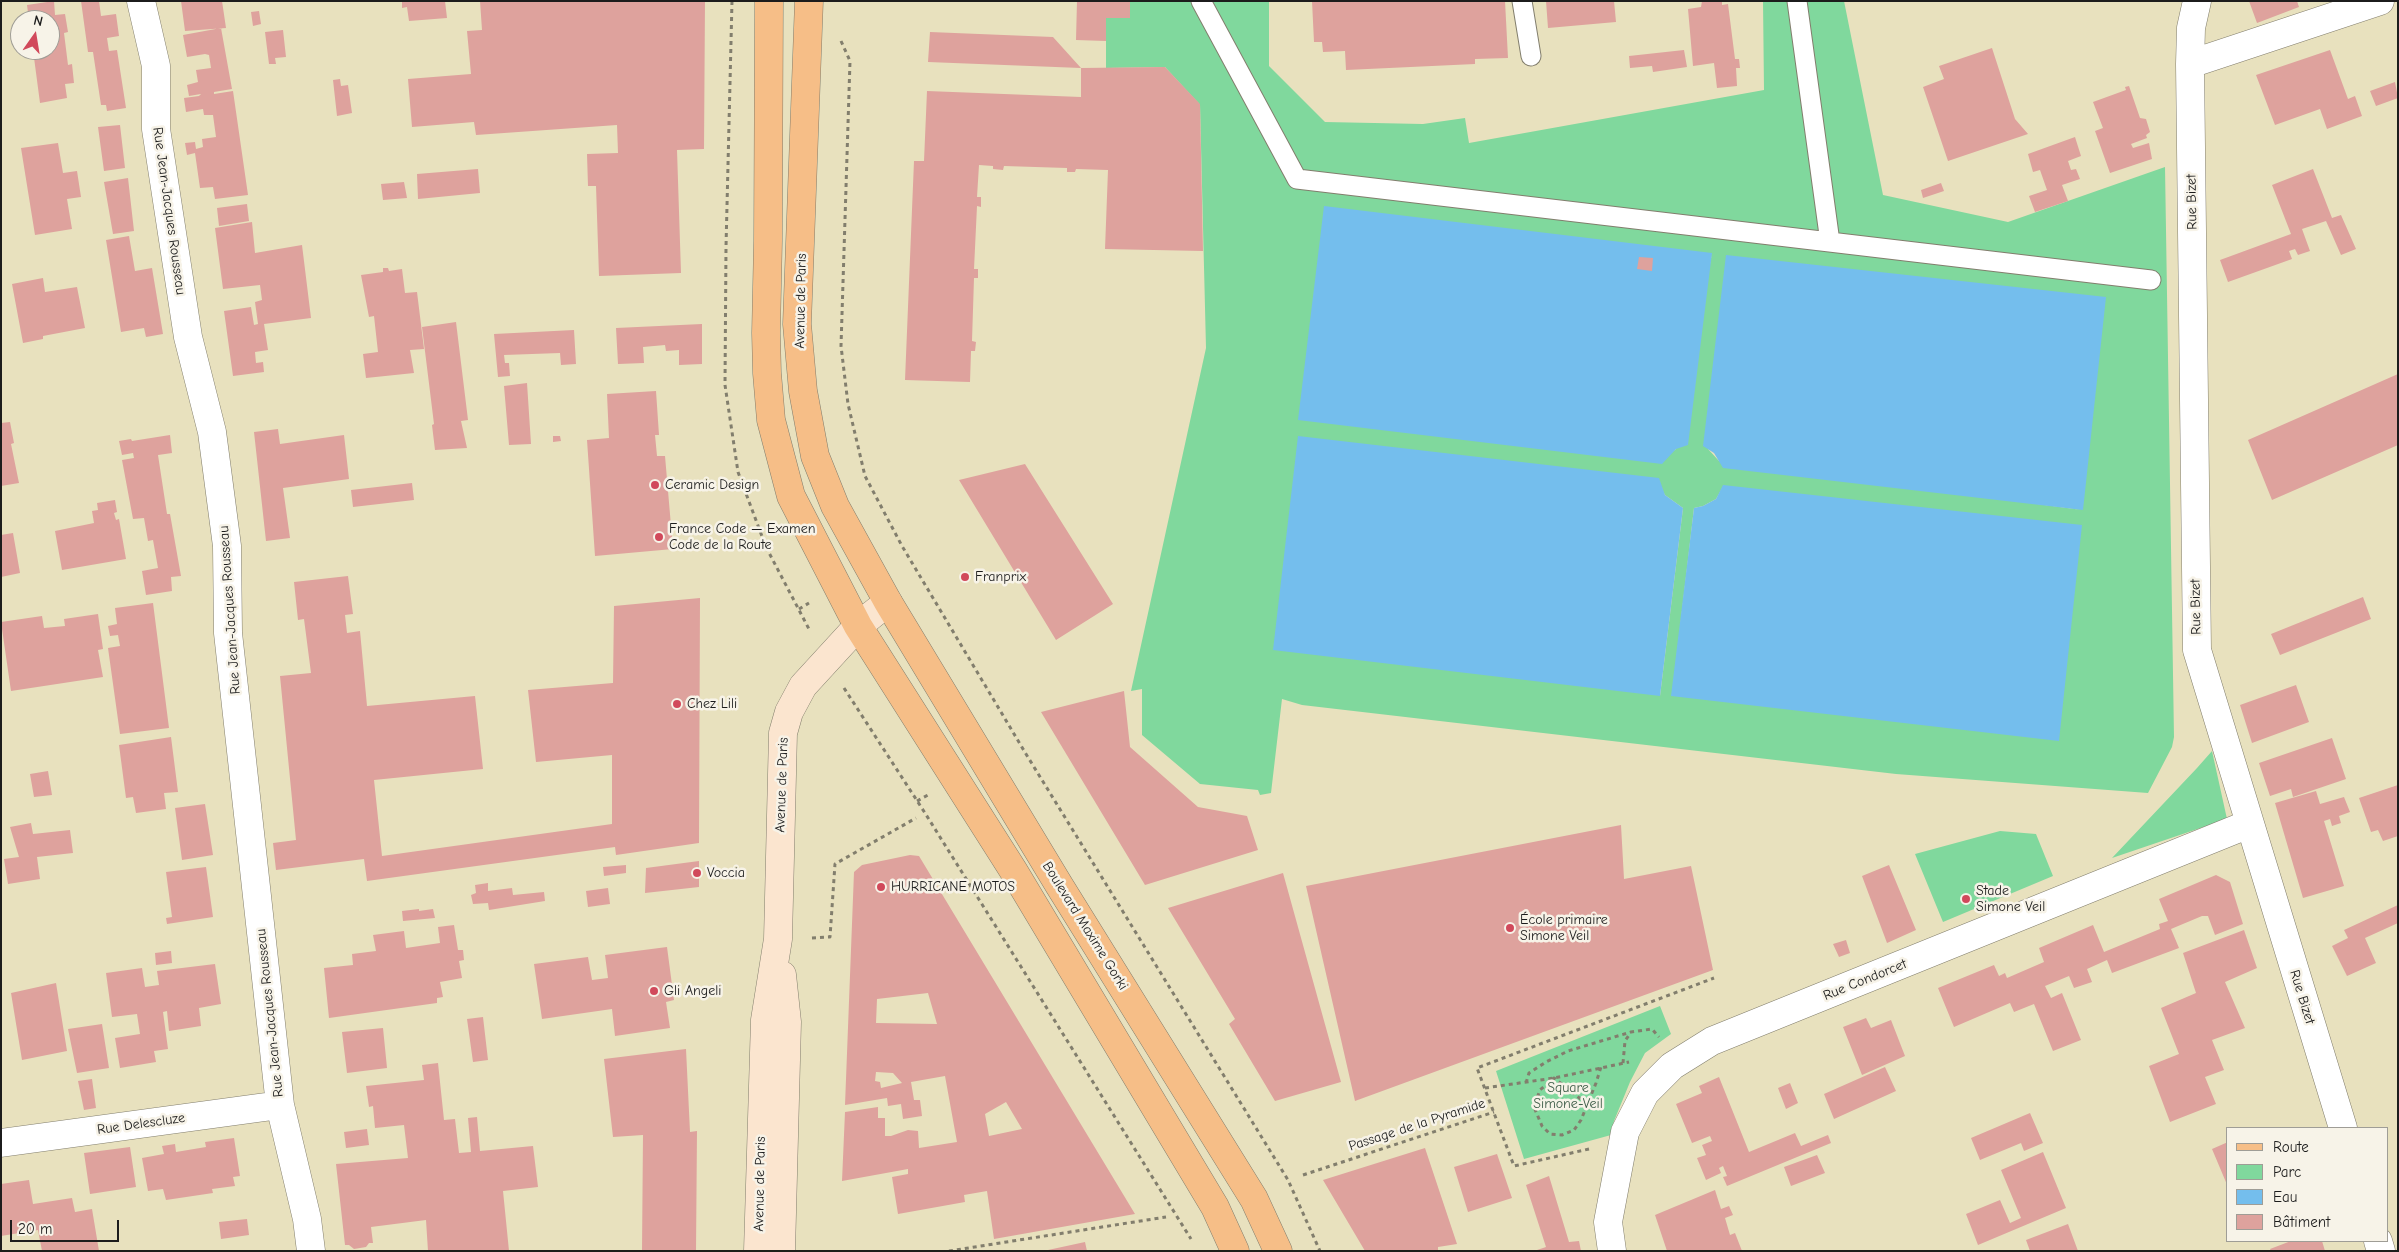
<!DOCTYPE html>
<html>
<head>
<meta charset="utf-8">
<style>
  body { margin:0 }
  #map { position:relative; width:2399px; height:1252px; overflow:hidden; background:#e8e1be; font-family:"Comic Neue",sans-serif }
  canvas { display:block }
  .frame { position:absolute; inset:0; border:2px solid #1c1c1c; pointer-events:none }
  .legend { position:absolute; left:2226px; top:1127px; width:162px; height:115px; box-sizing:border-box; background:#f7f3e8; border:1px solid #9f9d96; margin:0; padding:6px 9px; list-style:none; font-size:15px; color:#1c1c1c }
  .legend li { display:flex; align-items:center; gap:10px; height:25px }
  .legend b { width:25px; border:1px solid #9f9d96 }
  .north { position:absolute; left:10px; top:10px; width:50px; height:50px; box-sizing:border-box; background:#f7f3e8; border:1px solid #9f9d96; border-radius:50%; rotate:13deg; font-size:14px; font-weight:700; line-height:20px; text-align:center; color:#1c1c1c }
  .north::after { content:''; display:block; margin:auto; width:18px; height:22px; background:#d1495b; clip-path:polygon(50% 0,100% 100%,50% 72%,0 100%) }
  .scale { position:absolute; left:10px; top:1220px; width:109px; height:22px; box-sizing:border-box; border:2px solid #1c1c1c; border-top:0; padding-left:6px; font-size:15px; line-height:18px; white-space:nowrap; color:#1c1c1c; -webkit-text-stroke:4px #f7f3e8; paint-order:stroke }
</style>
</head>
<body>
<div id="map">
<canvas width="2399" height="1252"></canvas>
<div class="frame"></div>
<ul class="legend">
<li><b style="height:6px;background:#f6be87"></b>Route</li>
<li><b style="height:14px;background:#80d89d"></b>Parc</li>
<li><b style="height:14px;background:#74beed"></b>Eau</li>
<li><b style="height:14px;background:#dea29d"></b>Bâtiment</li>
</ul>
<div class="north">N</div>
<div class="scale">20 m</div>
</div>
<script>
const ctx = document.querySelector('canvas').getContext('2d');
ctx.lineJoin = 'round';
function paint(path, color) {
  ctx.fillStyle = color;
  ctx.fill(path, 'evenodd');
}
function poly(rows) {
  const path = new Path2D();
  for (const r of rows) {
    path.moveTo(r[0], r[1]);
    for (let i = 2; i < r.length; i += 2) path.lineTo(r[i], r[i + 1]);
  }
  return path;
}
function strokePath(path, color, width, dash) {
  ctx.strokeStyle = color;
  ctx.lineWidth = width;
  ctx.lineCap = dash ? 'butt' : 'round';
  ctx.setLineDash(dash || []);
  ctx.stroke(path);
}
function drawText(font, color, halo, rows, align = 'center') {
  ctx.font = font + ' "Comic Neue",sans-serif';
  ctx.lineWidth = 5;
  ctx.setLineDash([]);
  ctx.textBaseline = 'middle';
  ctx.strokeStyle = halo;
  ctx.fillStyle = color;
  for (const [text, x, y, turn = 0] of rows) {
    ctx.save();
    ctx.translate(x, y);
    ctx.rotate((+turn || 0) * Math.PI / 180);
    ctx.textAlign = isNaN(turn) ? turn : align;
    if (halo) ctx.strokeText(text, 0, 0);
    ctx.fillText(text, 0, 0);
    ctx.restore();
  }
}
paint(poly([
  [1106,1,1269,1,1269,66,1325,122,1423,124,1465,118,1469,143,1764,90,1763,1,1844,1,1883,195,2008,222,2165,167,2174,737,2172,747,2148,793,1896,774,1302,705,1282,699,1271,793,1260,795,1258,790,1200,784,1142,735,1142,689,1131,691,1206,348,1200,105,1165,67,1106,68],
  [1712,253,1676,449,1668,455],
  [1708,449,2082,510,1719,461],
  [1724,485,1672,696,1694,508,1703,506,1716,499],
  [1660,486,1665,495,1683,508,1660,696],
  [2212,751,2227,819,2112,858,2197,768],
  [2000,831,2036,834,2053,876,1943,922,1915,854],
  [1660,1006,1671,1034,1645,1053,1630,1082,1614,1121,1611,1135,1524,1159,1496,1071]
]), '#80d89d');
paint(poly([
  [1324,206,1712,253,1688,445,1676,449,1662,464,1298,420],
  [1726,255,2106,297,2083,510,1723,468,1714,453,1703,446],
  [1298,436,1659,478,1665,495,1683,508,1660,696,1273,650],
  [1723,485,2082,525,2059,741,1671,696,1694,508,1703,506,1716,499]
]), '#74beed');
paint(poly([
  [54,1,55,15,65,14,68,32,64,33,68,65,72,64,74,83,65,84,67,98,40,103,33,50,50,50,50,20,29,20,27,5],
  [81,1,99,1,101,16,116,14,119,36,107,38,109,51,117,50,126,108,107,111,106,105,101,105,93,52,88,52],
  [181,1,222,1,226,28,185,31],
  [402,1,445,1,447,18,409,21,407,7,402,8],
  [480,1,705,1,704,149,677,150,681,273,599,276,596,186,588,186,587,154,618,153,617,125,476,135,474,122,412,127,408,79,471,74,467,31,482,30],
  [1077,1,1130,1,1130,18,1106,18,1106,41,1076,40],
  [1312,1,1505,1,1508,58,1475,59,1475,64,1346,70,1345,51,1323,52,1322,42,1314,42],
  [1546,1,1614,1,1616,22,1548,28],
  [1722,1,1722,5,1728,4,1735,59,1739,59,1740,68,1736,68,1737,86,1717,88,1714,63,1693,66,1688,9,1701,7,1702,1],
  [2249,1,2297,1,2299,7,2257,23],
  [259,11,261,24,253,26,251,12],
  [221,28,232,89,214,92,214,94,233,91,248,195,215,199,213,187,200,188,195,153,187,155,185,143,195,142,196,149,203,147,202,139,216,137,213,115,204,115,203,109,186,112,184,98,199,96,201,94,189,96,187,85,198,82,196,70,211,68,209,55,205,54,187,57,183,35],
  [283,30,286,57,275,58,276,64,269,64,265,32],
  [930,32,1053,37,1081,68,928,62],
  [1992,48,2015,119,2028,134,1948,161,1923,87,1944,79,1939,66],
  [1684,50,1687,67,1653,72,1652,66,1630,68,1629,56],
  [2330,50,2348,99,2355,96,2362,116,2327,129,2320,109,2275,125,2256,75],
  [1165,67,1200,104,1203,251,1105,249,1108,170,1076,169,1075,172,1067,172,1067,168,1004,166,1003,170,993,169,993,166,979,165,977,197,981,197,981,207,977,206,974,269,978,269,978,278,974,278,972,341,976,342,975,351,971,351,970,382,905,380,914,161,924,161,927,91,1081,97,1081,68],
  [340,79,341,86,348,85,352,113,337,116,333,80],
  [2395,82,2398,98,2376,106,2370,91],
  [2129,86,2140,118,2146,119,2150,132,2146,135,2147,138,2131,144,2133,148,2149,143,2152,159,2110,173,2095,131,2103,128,2093,102,2126,90,2125,87],
  [120,125,125,168,104,171,98,127],
  [2075,137,2081,156,2068,161,2071,170,2076,169,2080,179,2062,185,2068,201,2035,212,2029,196,2047,190,2040,170,2033,172,2028,154],
  [58,143,63,173,77,171,81,197,67,199,72,229,35,235,21,148],
  [478,169,480,193,418,199,417,174],
  [2313,169,2332,218,2341,215,2356,249,2341,255,2326,221,2302,229,2310,251,2298,255,2295,249,2289,251,2292,259,2228,282,2220,260,2291,234,2272,185],
  [128,178,134,231,113,234,104,182],
  [404,182,407,198,383,200,381,184],
  [1941,183,1944,191,1923,198,1921,190],
  [247,204,249,221,219,226,217,208],
  [252,222,255,253,302,245,311,318,264,324,268,350,255,352,256,363,263,362,264,372,233,376,224,311,251,307,254,325,258,324,255,302,262,300,260,285,223,289,215,228],
  [129,236,135,271,152,268,163,334,146,337,144,328,121,332,106,240],
  [1639,257,1653,258,1652,271,1637,269],
  [383,268,388,268,389,271,402,269,405,293,417,292,424,349,410,350,414,373,366,378,363,354,378,352,374,316,369,317,361,275,383,272],
  [43,278,45,292,77,287,85,328,43,336,43,339,23,343,12,284],
  [456,322,468,420,461,421,467,448,435,450,432,425,434,424,422,327],
  [702,324,702,364,679,365,679,350,666,351,665,345,643,347,644,363,618,364,616,328],
  [574,330,576,364,561,365,560,353,504,355,505,363,509,363,510,376,498,377,494,334],
  [2398,374,2398,445,2272,500,2248,440],
  [527,383,531,444,509,445,504,386],
  [656,391,659,435,655,435,657,456,665,456,673,549,595,556,587,440,609,438,607,394],
  [10,422,14,443,11,444,19,483,1,486,1,423],
  [278,429,280,444,344,435,349,479,283,488,290,538,266,541,254,432],
  [170,435,172,453,158,455,167,514,170,514,181,576,171,577,172,591,146,595,142,571,158,568,153,540,148,541,144,518,133,519,122,460,134,458,133,453,122,455,119,441,131,439,132,441],
  [553,436,560,436,561,441,553,442],
  [1025,464,1113,604,1056,640,959,480],
  [412,483,414,500,353,507,351,490],
  [115,500,117,512,114,513,116,520,119,519,126,559,62,570,55,531,94,523,92,511,98,510,97,503],
  [13,533,20,573,1,577,1,535],
  [348,576,353,614,345,615,347,633,360,631,367,706,475,696,483,769,374,780,382,856,612,824,612,755,536,762,528,690,613,683,614,606,700,598,699,843,616,855,615,847,367,881,364,859,276,870,273,843,296,840,280,676,311,673,304,619,298,620,294,582],
  [2363,597,2371,619,2280,655,2271,634],
  [153,603,169,728,120,734,108,648,120,646,118,635,110,636,108,626,117,624,115,608],
  [98,614,103,649,98,650,103,677,11,691,1,622,42,616,44,628,65,626,64,619],
  [2296,685,2309,722,2252,743,2240,705],
  [1124,691,1130,747,1198,807,1247,816,1258,850,1145,885,1041,712],
  [171,737,178,792,164,793,166,809,136,813,133,797,126,798,119,745],
  [2332,738,2346,779,2293,797,2291,789,2270,796,2259,763],
  [48,771,52,795,34,797,30,774],
  [2398,785,2398,836,2383,841,2378,830,2371,832,2359,798],
  [2316,791,2320,804,2344,797,2350,812,2339,816,2341,823,2332,826,2330,819,2324,821,2344,886,2303,898,2275,803],
  [205,804,213,855,182,860,175,808],
  [31,823,33,834,70,830,73,853,37,857,40,879,8,884,4,859,19,857,10,827],
  [1621,825,1624,879,1691,866,1713,970,1355,1101,1306,886],
  [910,855,919,856,1135,1214,994,1239,987,1191,964,1195,965,1202,898,1214,892,1177,908,1174,908,1169,842,1181,845,1112,878,1107,878,1118,885,1118,885,1136,891,1136,908,1130,918,1131,919,1148,957,1142,945,1076,911,1082,914,1100,920,1100,922,1116,903,1119,901,1104,888,1106,887,1098,845,1105,854,872,862,865],
  [928,993,937,1024,876,1023,877,999],
  [876,1072,893,1073,902,1083,881,1088,880,1082,875,1081],
  [1006,1102,1022,1129,989,1136,985,1114],
  [699,861,699,887,645,893,646,868],
  [626,865,626,873,604,876,603,867],
  [1889,865,1916,930,1887,943,1862,876],
  [206,867,213,917,167,924,166,918,172,917,166,872],
  [1283,873,1341,1082,1275,1101,1229,1024,1235,1019,1168,908],
  [2216,875,2230,882,2243,924,2215,935,2208,916,2202,916,2171,929,2179,948,2112,973,2107,960,2087,969,2092,982,2074,988,2069,976,2045,986,2051,998,2062,993,2081,1040,2053,1051,2034,1004,2014,1012,2010,1003,1954,1027,1938,988,1994,965,1999,976,2005,973,2007,978,2044,962,2039,948,2093,925,2104,952,2160,929,2159,924,2168,921,2159,899],
  [488,883,488,891,512,888,513,895,544,892,545,901,489,910,488,903,473,904,471,895,476,893,475,885],
  [608,888,610,904,588,907,586,891],
  [2398,905,2398,923,2365,938,2376,963,2347,976,2332,946,2348,938,2344,930],
  [419,909,419,911,433,909,435,918,403,921,402,911],
  [454,925,458,950,463,950,464,960,459,961,462,978,440,982,443,997,437,998,437,1003,329,1018,324,968,353,965,352,954,376,951,373,935,404,931,406,948,440,943,438,927],
  [2244,930,2257,968,2225,982,2245,1028,2212,1040,2224,1070,2205,1077,2216,1104,2170,1122,2149,1066,2179,1054,2161,1008,2196,993,2183,953],
  [1846,940,1850,953,1839,957,1833,944],
  [667,947,674,1000,666,1002,670,1028,615,1036,612,1009,542,1019,534,964,588,957,592,980,608,978,605,955],
  [171,951,172,963,156,965,155,953],
  [215,964,221,1004,199,1008,201,1026,169,1031,167,1011,163,1012,168,1049,154,1051,156,1062,120,1068,115,1038,140,1034,137,1014,112,1017,106,973,142,968,145,987,159,985,157,971],
  [56,983,67,1051,22,1060,11,993],
  [483,1017,488,1060,473,1062,467,1019],
  [1866,1018,1871,1028,1891,1020,1905,1056,1862,1075,1843,1027],
  [102,1024,109,1068,77,1073,68,1029],
  [383,1028,387,1068,347,1073,342,1032],
  [686,1049,690,1132,697,1131,696,1251,642,1251,643,1135,613,1137,604,1059],
  [438,1063,444,1120,455,1119,459,1153,471,1152,468,1118,477,1117,480,1151,533,1146,538,1187,503,1191,509,1251,428,1251,426,1220,371,1227,373,1243,369,1243,366,1247,354,1249,349,1245,345,1245,336,1164,408,1158,404,1125,375,1128,373,1106,369,1107,366,1086,424,1080,422,1065],
  [1885,1067,1896,1091,1834,1119,1824,1094],
  [1719,1077,1749,1152,1795,1133,1801,1146,1828,1135,1831,1143,1727,1186,1723,1177,1727,1176,1723,1166,1719,1168,1721,1173,1706,1180,1697,1158,1706,1155,1702,1145,1712,1141,1710,1136,1692,1143,1676,1104,1702,1093,1699,1086],
  [92,1079,96,1108,84,1110,78,1081],
  [1790,1083,1798,1103,1786,1109,1778,1088],
  [2030,1113,2043,1143,2024,1151,2021,1143,1980,1160,1971,1138],
  [367,1129,369,1145,346,1148,344,1132],
  [234,1138,240,1176,233,1177,235,1186,212,1189,213,1193,166,1200,163,1189,148,1191,142,1158,164,1154,162,1146,175,1144,176,1152,206,1147,205,1142],
  [2228,1142,2228,1187,2212,1149],
  [130,1147,136,1187,90,1194,84,1153],
  [1425,1148,1457,1244,1438,1247,1438,1251,1365,1251,1323,1180],
  [2043,1152,2066,1208,1978,1245,1966,1214,2000,1200,2010,1223,2021,1218,2001,1170],
  [1497,1154,1512,1198,1468,1212,1454,1167],
  [1817,1155,1825,1173,1791,1186,1784,1167],
  [1549,1176,1569,1242,1579,1241,1581,1251,1534,1251,1546,1247,1526,1185],
  [29,1180,33,1204,72,1198,75,1212,92,1209,99,1251,42,1251,38,1230,1,1236,1,1184],
  [1715,1190,1721,1209,1729,1206,1733,1215,1725,1218,1730,1235,1735,1233,1742,1251,1667,1251,1655,1215],
  [247,1219,249,1235,221,1239,219,1222],
  [2068,1224,2078,1251,2030,1251,2026,1240],
  [2291,1241,2322,1241,2325,1251,2271,1251,2270,1249],
  [1085,1242,1087,1251,1048,1251,1048,1250]
]), '#dea29d');
const lane = poly([
  [1201,1,1297,179,2151,280],
  [1522,1,1531,56],
  [1797,1,1830,242]
]);
const street = poly([
  [141,1,156,66,156,129,188,337,212,432,227,546,228,633,280,1105,307,1219,311,1251],
  [2197,1,2191,28,2190,64,2197,650,2343,1128],
  [2190,64,2380,1],
  [1,1143,280,1105],
  [2378,1241,2381,1251],
  [1612,1251,1608,1222,1625,1132,1645,1093,1672,1066,1712,1041,2249,824]
]);
const secondary = poly([
  [758,1251,765,1020,778,939,783,733,789,712,803,686,858,626,888,602],
  [781,1251,787,1022,782,975]
]);
const primary = poly([
  [769,1,768,241,766,333,767,373,771,420,791,496,858,626,1013,870,1215,1207,1235,1251],
  [809,1,797,324,803,391,815,456,835,506,888,602,1059,885,1254,1199,1278,1251]
]);
strokePath(lane, '#827e6d', 21);
strokePath(street, '#827e6d', 29);
strokePath(secondary, '#827e6d', 29);
strokePath(primary, '#827e6d', 29);
strokePath(poly([
  [732,1,726,247,725,385,738,472,766,547,810,631],
  [841,41,850,61,841,346,848,404,865,476,902,546,1026,754,1288,1180,1320,1251],
  [799,609,809,603],
  [844,688,925,813,1191,1239],
  [917,801,928,795],
  [812,938,830,937,835,864,916,818],
  [1623,1063,1625,1041,1631,1032,1652,1029,1659,1037],
  [1526,1083,1529,1073,1546,1062,1568,1051,1631,1032],
  [1485,1088,1554,1078,1629,1062],
  [1587,1104,1554,1078,1540,1090,1534,1107,1542,1126,1550,1134,1562,1135,1574,1130,1581,1120,1596,1083,1601,1067],
  [1589,1149,1514,1166,1477,1068,1714,978],
  [1303,1175,1494,1112],
  [949,1251,1166,1217]
]), '#827e6d', 3, [4, 4]);
strokePath(lane, '#fff', 19);
strokePath(street, '#fff', 28);
strokePath(secondary, '#fbe5cf', 28);
strokePath(primary, '#f6be87', 28);
for (const [x, y, r, color] of [
  [655,485,5,"#d1495b"],
  [659,537,5,"#d1495b"],
  [965,577,5,"#d1495b"],
  [677,704,5,"#d1495b"],
  [697,873,5,"#d1495b"],
  [881,887,5,"#d1495b"],
  [1966,899,5,"#d1495b"],
  [1510,928,5,"#d1495b"],
  [654,991,5,"#d1495b"]
]) {
  const dot = new Path2D();
  dot.arc(x, y, r, 0, 2 * Math.PI);
  ctx.fillStyle = color;
  ctx.fill(dot);
  strokePath(dot, '#f7f3e8', 2);
}
drawText('14px', '#1c1c1c', '#f7f3e8', [
  ["Rue Bizet",2192,202,-91],
  ["Rue Jean-Jacques Rousseau",169,211,82],
  ["Avenue de Paris",801,301,-89],
  ["Rue Bizet",2196,607,-91],
  ["Rue Jean-Jacques Rousseau",230,610,-94],
  ["Avenue de Paris",782,785,-88],
  ["Boulevard Maxime Gorki",1085,926,58],
  ["Rue Condorcet",1865,980,-22],
  ["Rue Bizet",2302,997,73],
  ["Rue Jean-Jacques Rousseau",270,1013,-96],
  ["Rue Delescluze",141,1124,-8],
  ["Passage de la Pyramide",1417,1125,-18],
  ["Avenue de Paris",760,1184,-89]
]);
drawText('14px', '#1c1c1c', '#f7f3e8', [
  ["Ceramic Design",665,485],
  ["France Code — Examen",669,529],
  ["Code de la Route",669,545],
  ["Franprix",975,577],
  ["Chez Lili",687,704],
  ["Voccia",707,873],
  ["HURRICANE MOTOS",891,887],
  ["Stade",1976,891],
  ["Simone Veil",1976,907],
  ["École primaire",1520,920],
  ["Simone Veil",1520,936],
  ["Gli Angeli",664,991]
], 'left');
drawText('14px', '#3f5e49', '#f7f3e8', [
  ["Square",1568,1088],
  ["Simone-Veil",1568,1104]
]);
</script>
</body>
</html>
